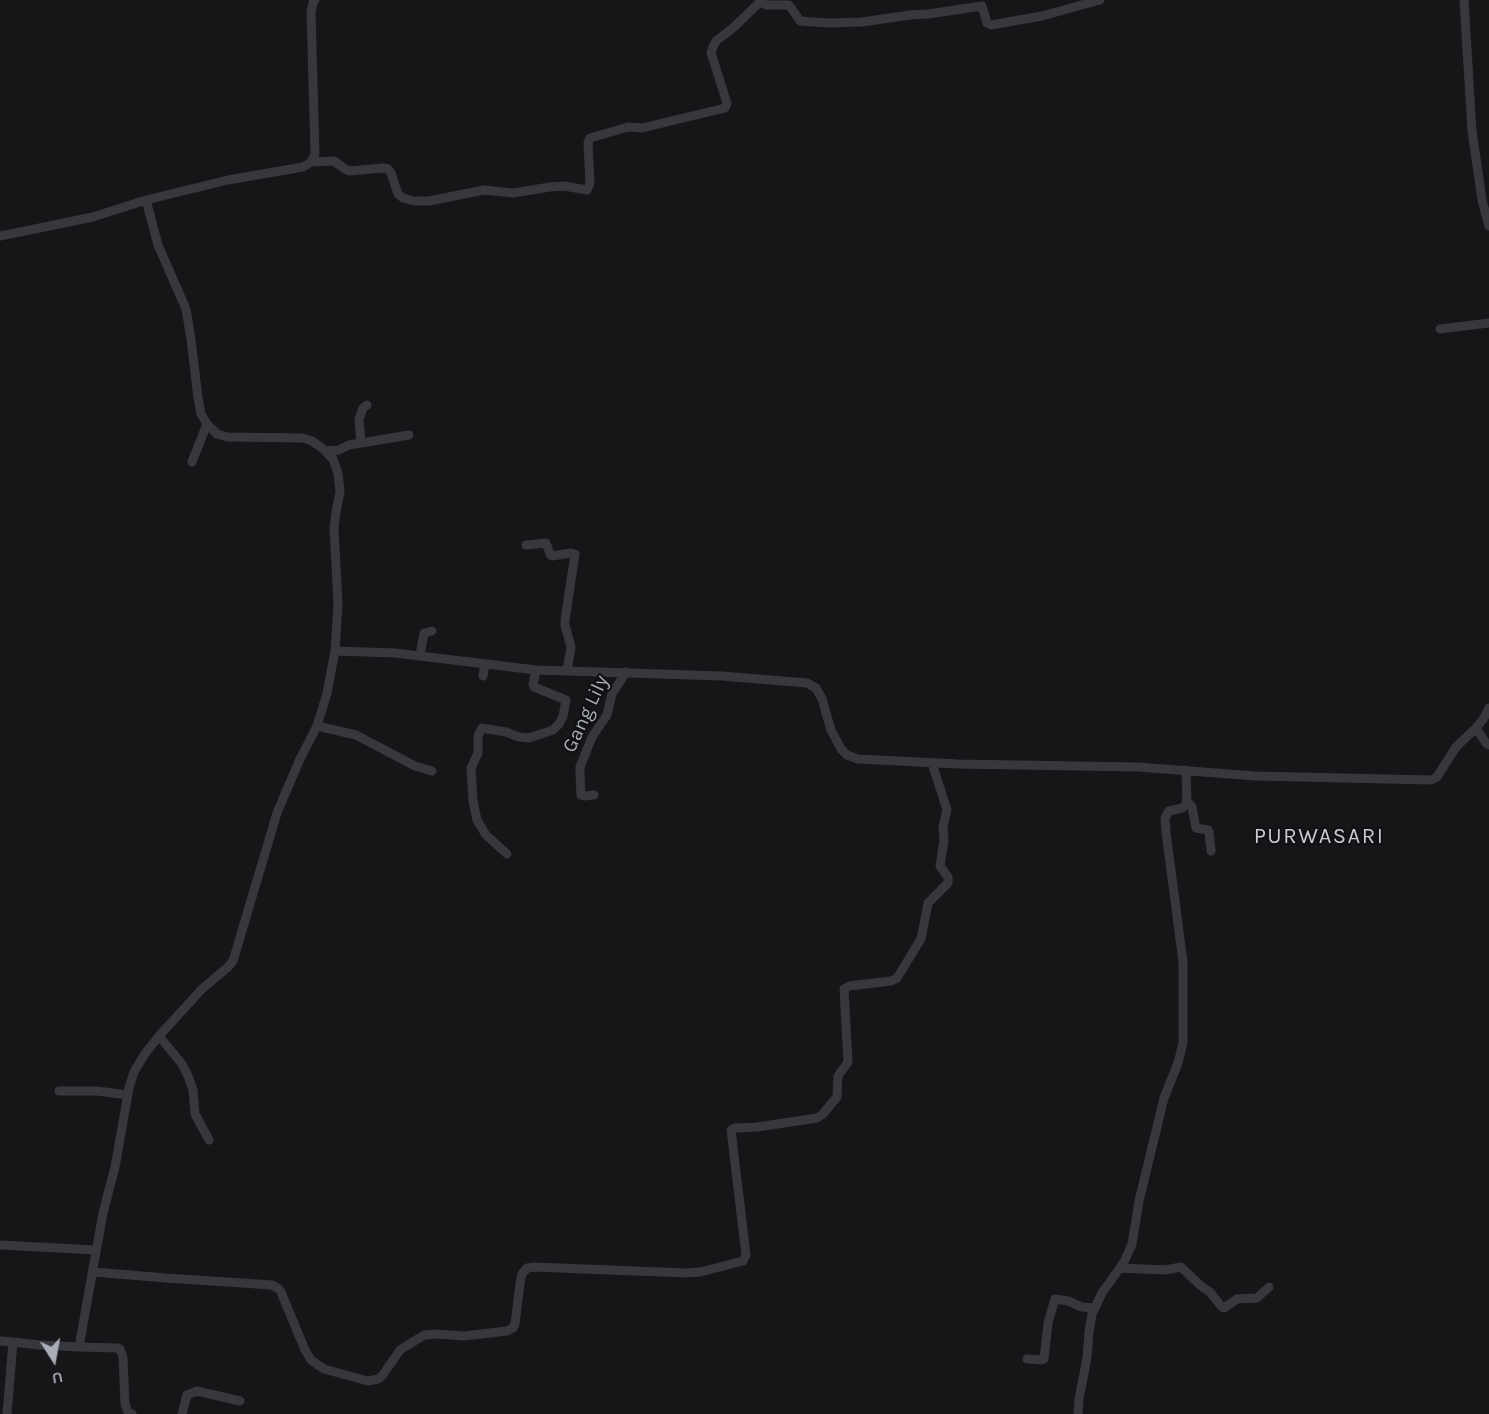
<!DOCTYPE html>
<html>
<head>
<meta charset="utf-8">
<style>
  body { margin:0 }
  #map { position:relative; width:1489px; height:1414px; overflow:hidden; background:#161618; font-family:Karla,sans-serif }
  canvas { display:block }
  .north { position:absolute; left:24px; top:1330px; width:60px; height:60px; -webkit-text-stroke:4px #111113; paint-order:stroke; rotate:169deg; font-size:16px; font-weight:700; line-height:24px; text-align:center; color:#a8adb8 }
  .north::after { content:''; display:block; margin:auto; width:21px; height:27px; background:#a8adb8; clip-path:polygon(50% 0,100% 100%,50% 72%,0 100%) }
</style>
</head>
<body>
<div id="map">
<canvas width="1489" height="1414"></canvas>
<div class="north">U</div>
</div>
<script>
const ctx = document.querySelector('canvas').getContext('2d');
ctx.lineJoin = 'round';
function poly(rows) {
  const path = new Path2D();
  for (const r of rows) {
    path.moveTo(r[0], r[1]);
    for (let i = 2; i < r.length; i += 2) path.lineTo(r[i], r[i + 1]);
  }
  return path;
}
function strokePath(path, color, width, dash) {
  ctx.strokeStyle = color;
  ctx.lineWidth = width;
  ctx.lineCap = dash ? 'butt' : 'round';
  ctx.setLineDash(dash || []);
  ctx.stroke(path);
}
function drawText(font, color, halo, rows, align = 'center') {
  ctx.font = font + ' Karla,sans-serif';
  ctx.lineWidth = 4.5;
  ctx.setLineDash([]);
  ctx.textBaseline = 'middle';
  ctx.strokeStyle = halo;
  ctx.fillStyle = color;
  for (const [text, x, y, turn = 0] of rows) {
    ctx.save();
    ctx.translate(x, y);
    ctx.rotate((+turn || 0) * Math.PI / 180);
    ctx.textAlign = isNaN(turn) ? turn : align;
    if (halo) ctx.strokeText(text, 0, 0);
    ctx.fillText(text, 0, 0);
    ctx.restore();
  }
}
strokePath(poly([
  [763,0,764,4,767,5,789,5,800,21,829,23,862,22,910,15,928,14,982,6,987,23,991,25,1042,16,1100,0],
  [1464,0,1472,131,1482,200,1489,226],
  [311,162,334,161,345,169,349,171,383,168,388,169,391,173,398,194,403,198,414,201,429,201,484,190,513,193,550,187,564,186,587,190,590,183,588,143,590,138,628,127,642,128,725,108,727,103,711,53,713,47,716,41,734,27,762,0],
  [0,236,93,217,146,200,228,180,303,167,311,162,315,154,311,12,313,3,315,0],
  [1440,329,1489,323],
  [361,443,359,419,363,408,367,405],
  [325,451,339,450,349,445,409,435],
  [192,462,207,424],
  [526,545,546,543,550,554,552,556,571,553,575,554,565,620,565,625,571,647,567,671],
  [335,651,395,653,536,670,722,676,807,683,816,688,822,699,831,730,841,749,847,755,858,759,958,764,1138,767,1255,776,1431,780,1437,777,1456,747,1476,728,1484,718,1489,708],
  [420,655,424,633,432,631],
  [483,676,485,664],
  [317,726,356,735,415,766,432,771],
  [1476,728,1486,743,1489,745],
  [594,795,584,796,581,795,580,774,580,767,592,737,607,715,612,694,626,672],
  [1186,800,1192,807,1196,828,1208,830,1209,832,1211,851],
  [507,854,486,835,477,820,473,801,471,768,478,753,478,736,482,728,506,732,519,737,529,738,553,730,559,724,563,716,566,700,534,687,533,684,536,670],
  [159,1036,182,1064,188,1076,193,1090,195,1114,209,1140],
  [59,1091,97,1091,128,1095],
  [0,1245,96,1250],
  [1120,1268,1165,1270,1181,1267,1201,1286,1210,1292,1221,1306,1224,1308,1237,1299,1257,1298,1269,1287],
  [93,1272,166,1278,272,1285,279,1289,281,1292,305,1350,311,1360,324,1369,368,1381,378,1379,382,1376,400,1350,424,1335,437,1334,464,1336,507,1331,513,1328,515,1324,520,1283,522,1274,527,1268,534,1267,686,1273,700,1272,743,1261,746,1255,731,1130,735,1128,757,1127,817,1118,822,1115,837,1097,838,1076,848,1062,844,989,849,986,891,981,897,978,921,939,928,903,948,883,948,877,940,866,944,840,943,826,947,810,932,763],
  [0,1341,13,1342,7,1414],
  [13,1342,39,1345,79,1347,103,1213,115,1167,129,1088,134,1072,144,1055,159,1036,202,989,228,967,233,961,277,813,300,759,317,726,327,693,335,651,338,603,334,529,336,512,340,492,338,473,333,459,322,448,312,441,303,438,227,437,217,434,207,424,201,414,198,398,191,339,186,309,158,245,146,200],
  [79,1347,118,1348,120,1349,123,1357,125,1404,128,1412,132,1414],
  [1027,1359,1041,1360,1044,1359,1048,1323,1055,1299,1068,1301,1082,1307,1095,1308],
  [182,1414,187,1395,197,1391,240,1401],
  [1078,1414,1079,1399,1087,1358,1089,1332,1092,1314,1102,1293,1124,1262,1132,1244,1139,1201,1164,1098,1178,1063,1183,1043,1183,962,1166,832,1165,818,1169,811,1182,808,1187,804,1186,770]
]), '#37383d', 9);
drawText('20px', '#a8adb8', '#111113', [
  ["Gang Lily",586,714,-65]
]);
ctx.letterSpacing = '1.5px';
drawText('22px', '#c9ccd4', '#111113', [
  ["PURWASARI",1319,837]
]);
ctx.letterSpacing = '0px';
</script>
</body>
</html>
